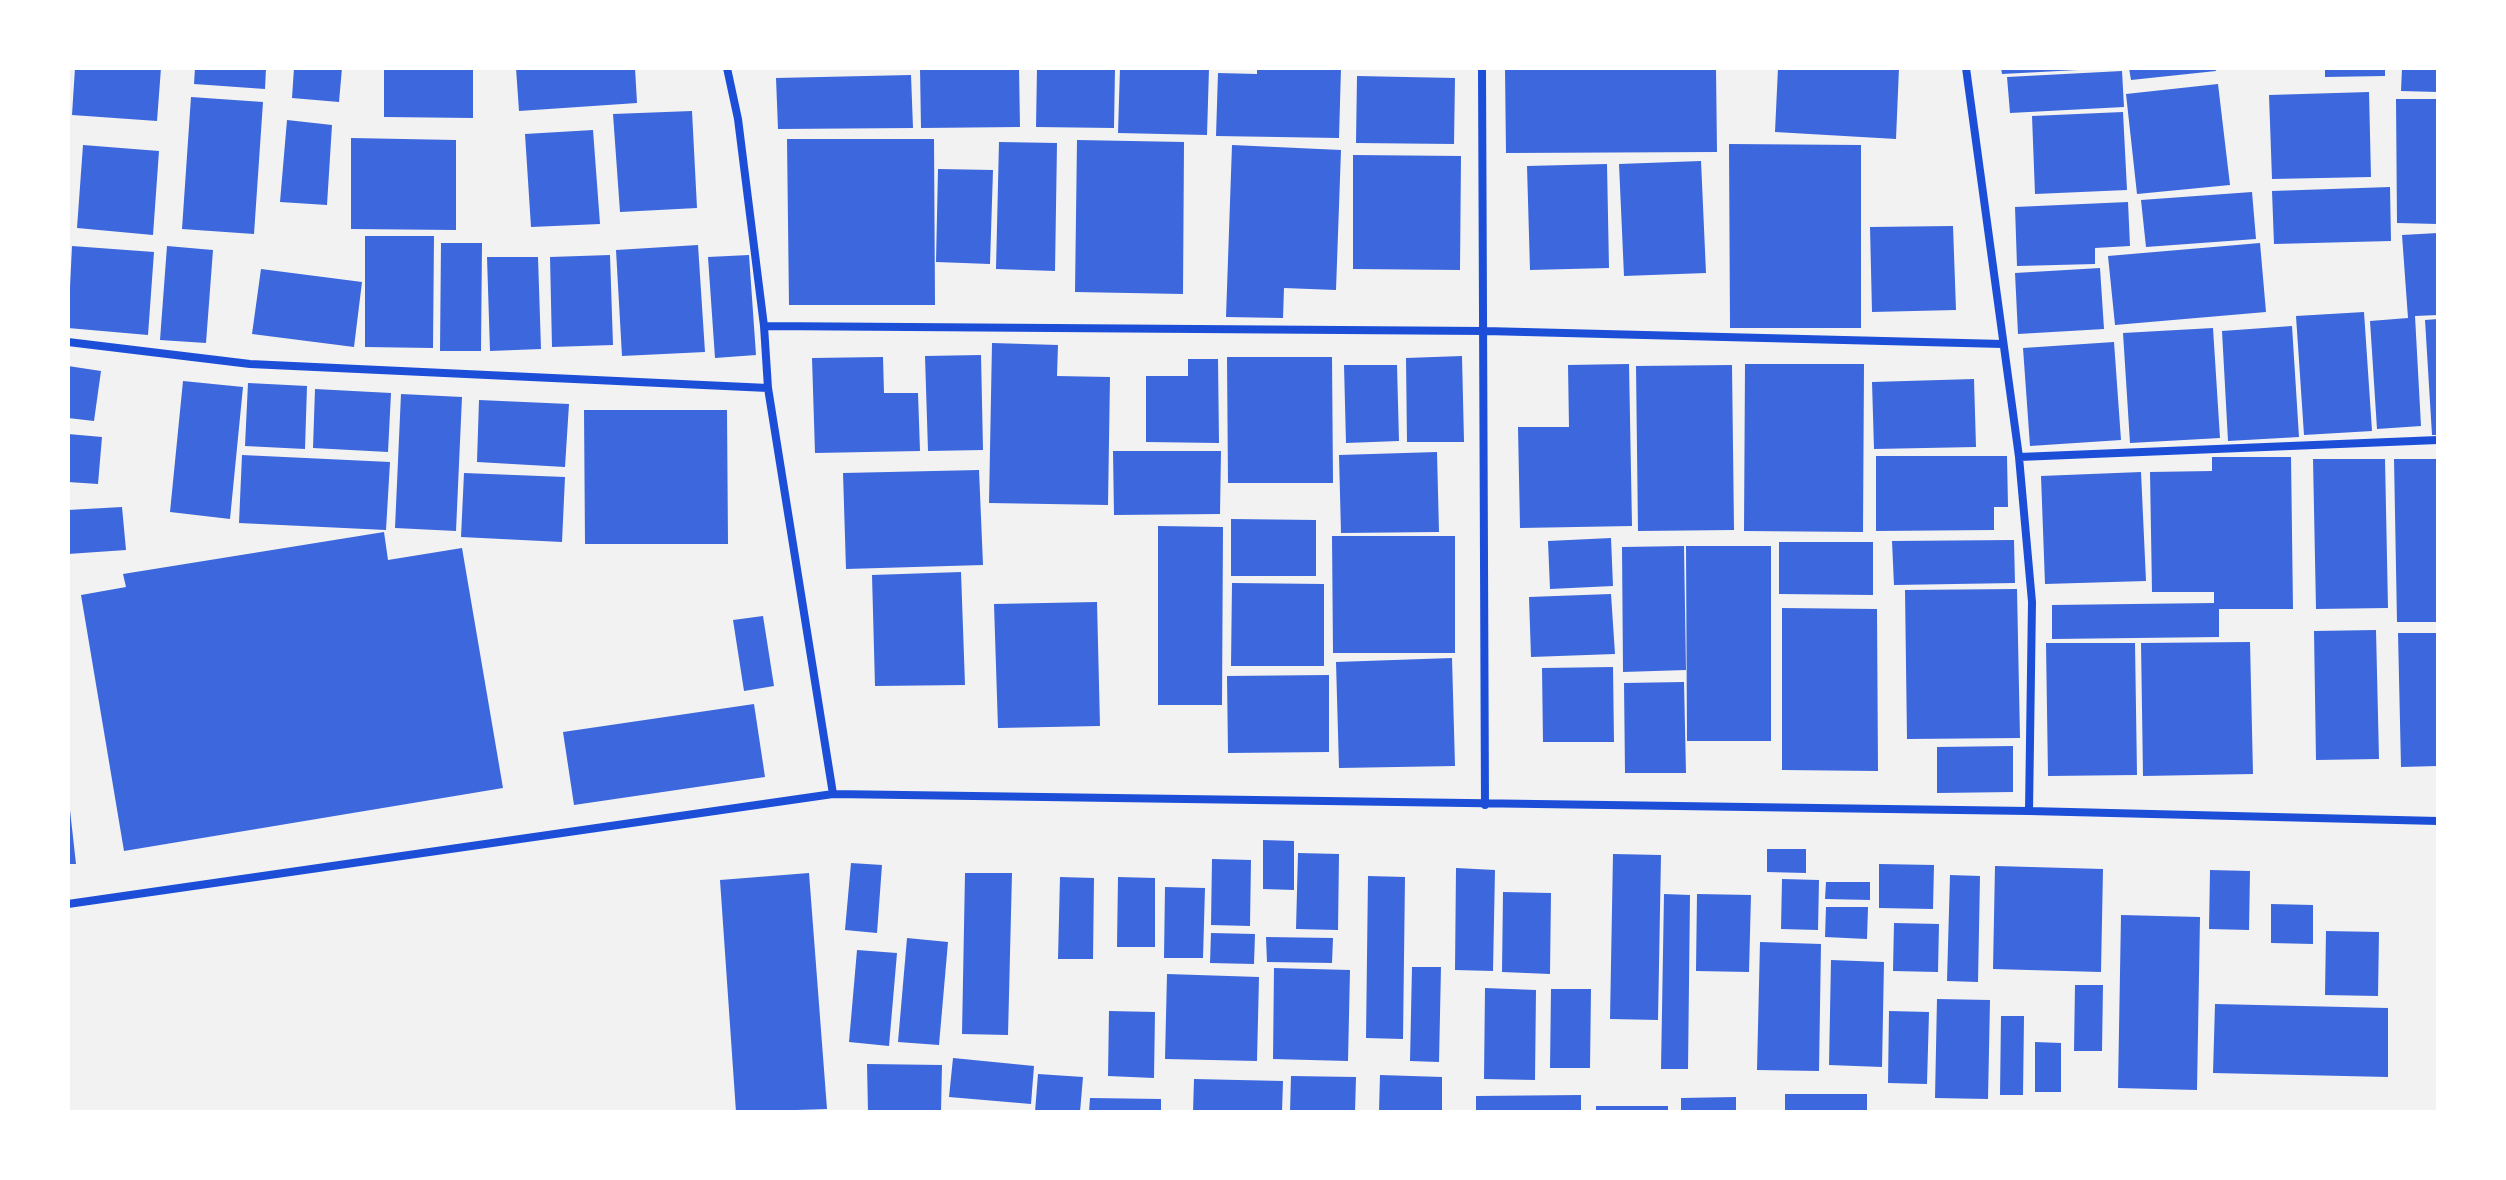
<!DOCTYPE html>
<html>
<head>
<meta charset="utf-8">
<style>
  body { margin:0 }
  #map { position:relative; width:2506px; height:1180px; overflow:hidden; background:#f2f2f2; font-family:Barlow,sans-serif }
  canvas { display:block }
  .frame { position:absolute; inset:0; border:70px solid #fff; pointer-events:none }
</style>
</head>
<body>
<div id="map">
<canvas width="2506" height="1180"></canvas>
<div class="frame"></div>
</div>
<script>
const ctx = document.querySelector('canvas').getContext('2d');
ctx.lineJoin = 'round';
function paint(path, color) {
  ctx.fillStyle = color;
  ctx.fill(path, 'evenodd');
}
function poly(rows) {
  const path = new Path2D();
  for (const r of rows) {
    path.moveTo(r[0], r[1]);
    for (let i = 2; i < r.length; i += 2) path.lineTo(r[i], r[i + 1]);
  }
  return path;
}
function strokePath(path, color, width, dash) {
  ctx.strokeStyle = color;
  ctx.lineWidth = width;
  ctx.lineCap = dash ? 'butt' : 'round';
  ctx.setLineDash(dash || []);
  ctx.stroke(path);
}
paint(poly([
  [75,68,161,68,157,121,72,115],
  [195,68,266,68,265,89,194,84],
  [294,68,342,68,339,102,292,98],
  [384,68,473,68,473,118,384,117],
  [516,68,635,68,637,103,519,111],
  [920,68,1019,68,1020,127,921,128],
  [1037,68,1115,68,1114,128,1036,127],
  [1120,68,1209,68,1207,135,1118,133],
  [1257,68,1341,68,1339,138,1216,136,1218,73,1257,74],
  [1716,68,1717,152,1506,153,1505,69],
  [1778,68,1899,68,1896,139,1775,132],
  [2001,68,2078,68,2078,70,2002,74],
  [2129,68,2215,68,2216,71,2131,80],
  [2325,68,2385,68,2385,76,2325,77],
  [2402,68,2438,68,2438,92,2401,91],
  [2122,71,2124,107,2010,113,2007,77],
  [911,75,913,128,778,129,776,78],
  [1357,76,1455,78,1454,144,1356,143],
  [2218,84,2230,185,2137,194,2126,94],
  [2369,92,2371,177,2272,179,2269,95],
  [191,97,263,102,254,234,182,229],
  [2396,99,2438,99,2438,224,2397,223],
  [692,111,697,208,620,212,613,114],
  [2123,112,2127,190,2035,194,2032,116],
  [287,120,332,125,327,205,280,202],
  [593,130,600,224,531,227,525,134],
  [351,138,456,140,456,230,351,229],
  [787,139,934,139,935,305,789,305],
  [1077,140,1184,142,1183,294,1075,292],
  [999,142,1057,143,1055,271,996,269],
  [1729,144,1861,145,1861,328,1730,328],
  [83,145,159,151,153,235,77,228],
  [1232,145,1341,150,1336,290,1284,288,1283,318,1226,317],
  [1353,155,1461,156,1460,270,1353,269],
  [1701,161,1706,273,1624,276,1619,164],
  [1607,164,1609,268,1530,270,1527,166],
  [938,169,993,170,990,264,936,262],
  [2390,187,2391,241,2274,244,2272,191],
  [2252,192,2256,239,2146,247,2141,200],
  [2128,202,2130,246,2095,248,2095,264,2017,266,2015,207],
  [1953,226,1956,310,1872,312,1870,227],
  [2438,233,2438,315,2415,316,2421,426,2377,429,2370,321,2408,318,2402,235],
  [365,236,434,236,433,348,365,347],
  [441,243,482,243,481,351,440,351],
  [2260,243,2266,312,2115,325,2108,256],
  [698,245,705,352,622,356,616,250],
  [72,246,154,252,148,335,68,328],
  [167,246,213,250,206,343,160,340],
  [610,255,613,345,552,347,550,257],
  [749,255,756,355,715,358,708,257],
  [487,257,538,257,541,349,490,351],
  [2100,268,2104,329,2018,334,2015,273],
  [261,269,362,282,354,347,252,334],
  [2364,312,2372,431,2304,435,2296,316],
  [2438,319,2438,435,2432,435,2425,320],
  [2292,326,2299,437,2228,441,2222,331],
  [2213,328,2220,438,2130,443,2123,333],
  [2114,342,2121,440,2030,446,2023,348],
  [992,343,1058,345,1057,376,1110,377,1108,505,989,503],
  [981,355,983,450,928,451,925,356],
  [1462,356,1464,442,1407,442,1406,358],
  [883,357,884,393,918,393,920,451,815,453,812,358],
  [1227,357,1332,357,1333,483,1228,483],
  [1188,359,1218,359,1219,443,1146,442,1146,376,1188,376],
  [1629,364,1632,526,1520,528,1518,427,1569,427,1568,365],
  [1745,364,1864,364,1863,532,1744,531],
  [1344,365,1397,365,1399,441,1346,443],
  [1732,365,1734,530,1638,531,1636,366],
  [68,366,101,371,94,421,68,418],
  [1974,379,1976,447,1874,449,1872,382],
  [183,381,243,387,230,519,170,512],
  [248,383,307,386,305,449,245,446],
  [315,389,391,393,388,452,313,448],
  [401,394,462,397,456,531,395,528],
  [479,400,569,404,565,467,477,462],
  [584,410,727,410,728,544,585,544],
  [68,434,102,437,98,484,68,482],
  [1113,451,1221,451,1220,514,1114,515],
  [1437,452,1439,532,1341,533,1339,455],
  [242,455,390,462,386,530,239,523],
  [1876,456,2007,456,2008,507,1994,507,1994,530,1876,531],
  [2212,457,2291,457,2293,609,2219,609,2219,637,2052,639,2052,605,2214,603,2214,592,2152,592,2150,472,2212,471],
  [2313,459,2385,459,2388,608,2316,609],
  [2394,459,2438,459,2438,622,2397,622],
  [979,470,983,565,846,569,843,473],
  [2141,472,2146,581,2045,584,2041,476],
  [464,473,565,477,562,542,461,537],
  [122,507,126,550,68,554,68,510],
  [1231,519,1316,520,1316,576,1231,576],
  [1158,526,1223,527,1222,705,1158,705],
  [384,532,388,560,462,548,503,788,124,851,81,595,126,587,123,574],
  [1332,536,1455,536,1455,653,1333,653],
  [1611,538,1613,586,1550,589,1548,541],
  [2014,540,2015,583,1894,585,1892,541],
  [1779,542,1873,542,1873,595,1779,594],
  [1684,546,1686,670,1623,672,1622,547],
  [1686,546,1771,546,1771,741,1687,741],
  [961,572,965,685,875,686,872,575],
  [1232,583,1324,584,1324,666,1231,666],
  [2017,589,2020,738,1907,739,1905,590],
  [1611,594,1615,654,1531,657,1529,597],
  [1097,602,1100,726,998,728,994,604],
  [1782,608,1877,609,1878,771,1782,770],
  [763,616,774,686,744,691,733,620],
  [2376,630,2379,759,2316,760,2314,631],
  [2398,633,2438,633,2438,766,2401,767],
  [2250,642,2253,774,2143,776,2141,643],
  [2046,643,2135,643,2137,775,2048,776],
  [1452,658,1455,766,1339,768,1336,662],
  [1613,667,1614,742,1543,742,1542,668],
  [1329,675,1329,752,1228,753,1227,676],
  [1684,682,1686,773,1625,773,1624,683],
  [754,704,765,777,574,805,563,732],
  [2013,746,2013,792,1937,793,1937,747],
  [68,792,76,864,68,864],
  [1263,840,1294,841,1294,890,1263,889],
  [1767,849,1806,849,1806,873,1767,872],
  [1298,853,1339,854,1338,930,1296,929],
  [1613,854,1661,855,1658,1020,1610,1019],
  [1212,859,1251,860,1250,926,1211,925],
  [851,863,882,865,877,933,845,930],
  [1879,864,1934,865,1933,909,1879,908],
  [1995,866,2103,869,2101,972,1993,969],
  [1456,868,1495,870,1493,971,1455,970],
  [2210,870,2250,871,2249,930,2209,929],
  [809,873,827,1109,736,1112,720,880],
  [965,873,1012,873,1008,1035,962,1034],
  [1950,875,1980,876,1978,982,1947,981],
  [1368,876,1405,877,1403,1039,1366,1038],
  [1060,877,1094,878,1093,959,1058,959],
  [1118,877,1155,878,1155,947,1117,947],
  [1782,879,1819,880,1818,930,1781,929],
  [1826,882,1870,882,1870,900,1825,899],
  [1165,887,1205,888,1203,958,1164,958],
  [1503,892,1551,893,1550,974,1502,972],
  [1664,894,1690,895,1688,1069,1661,1069],
  [1697,894,1751,895,1749,972,1696,971],
  [2271,904,2313,905,2313,944,2271,943],
  [1826,907,1868,907,1867,939,1825,937],
  [2121,915,2200,917,2197,1090,2118,1088],
  [1894,923,1939,924,1938,972,1893,971],
  [2326,931,2379,932,2378,996,2325,995],
  [1211,933,1255,934,1254,964,1210,963],
  [1266,937,1333,938,1332,963,1267,962],
  [907,938,948,942,939,1045,898,1042],
  [1760,942,1821,944,1819,1071,1757,1070],
  [857,950,897,953,889,1046,849,1042],
  [1831,960,1884,962,1882,1067,1829,1065],
  [1412,967,1441,967,1439,1062,1410,1061],
  [1274,968,1350,970,1348,1061,1273,1059],
  [1167,974,1259,977,1257,1061,1165,1059],
  [2075,985,2103,985,2102,1051,2074,1051],
  [1485,988,1536,990,1535,1080,1484,1079],
  [1551,989,1591,989,1590,1068,1550,1068],
  [1937,999,1990,1000,1988,1099,1935,1098],
  [2215,1004,2388,1008,2388,1077,2213,1073],
  [1109,1011,1155,1012,1154,1078,1108,1076],
  [1889,1011,1929,1012,1927,1084,1888,1083],
  [2001,1016,2024,1016,2023,1095,2000,1095],
  [2035,1042,2061,1043,2061,1092,2035,1092],
  [953,1058,1034,1066,1031,1104,949,1097],
  [867,1064,942,1065,941,1112,868,1112],
  [1038,1074,1083,1077,1080,1112,1035,1112],
  [1380,1075,1442,1077,1442,1112,1379,1112],
  [1291,1076,1356,1077,1355,1112,1290,1112],
  [1194,1079,1283,1081,1282,1112,1193,1112],
  [1785,1094,1867,1094,1867,1112,1785,1112],
  [1581,1095,1581,1112,1476,1112,1476,1096],
  [1736,1097,1736,1112,1681,1112,1681,1098],
  [1090,1098,1161,1099,1161,1112,1089,1112],
  [1596,1106,1668,1106,1668,1112,1596,1112]
]), '#3d67dc');
strokePath(poly([
  [727,68,738,119,764,326,768,388,833,794,2029,811,2438,821],
  [1482,68,1485,805],
  [1966,68,2019,457,2032,602,2029,811],
  [764,326,1485,331,2003,344],
  [68,342,250,364,768,388],
  [2019,457,2438,440],
  [68,904,833,794]
]), '#1d4ed8', 8);
</script>
</body>
</html>
